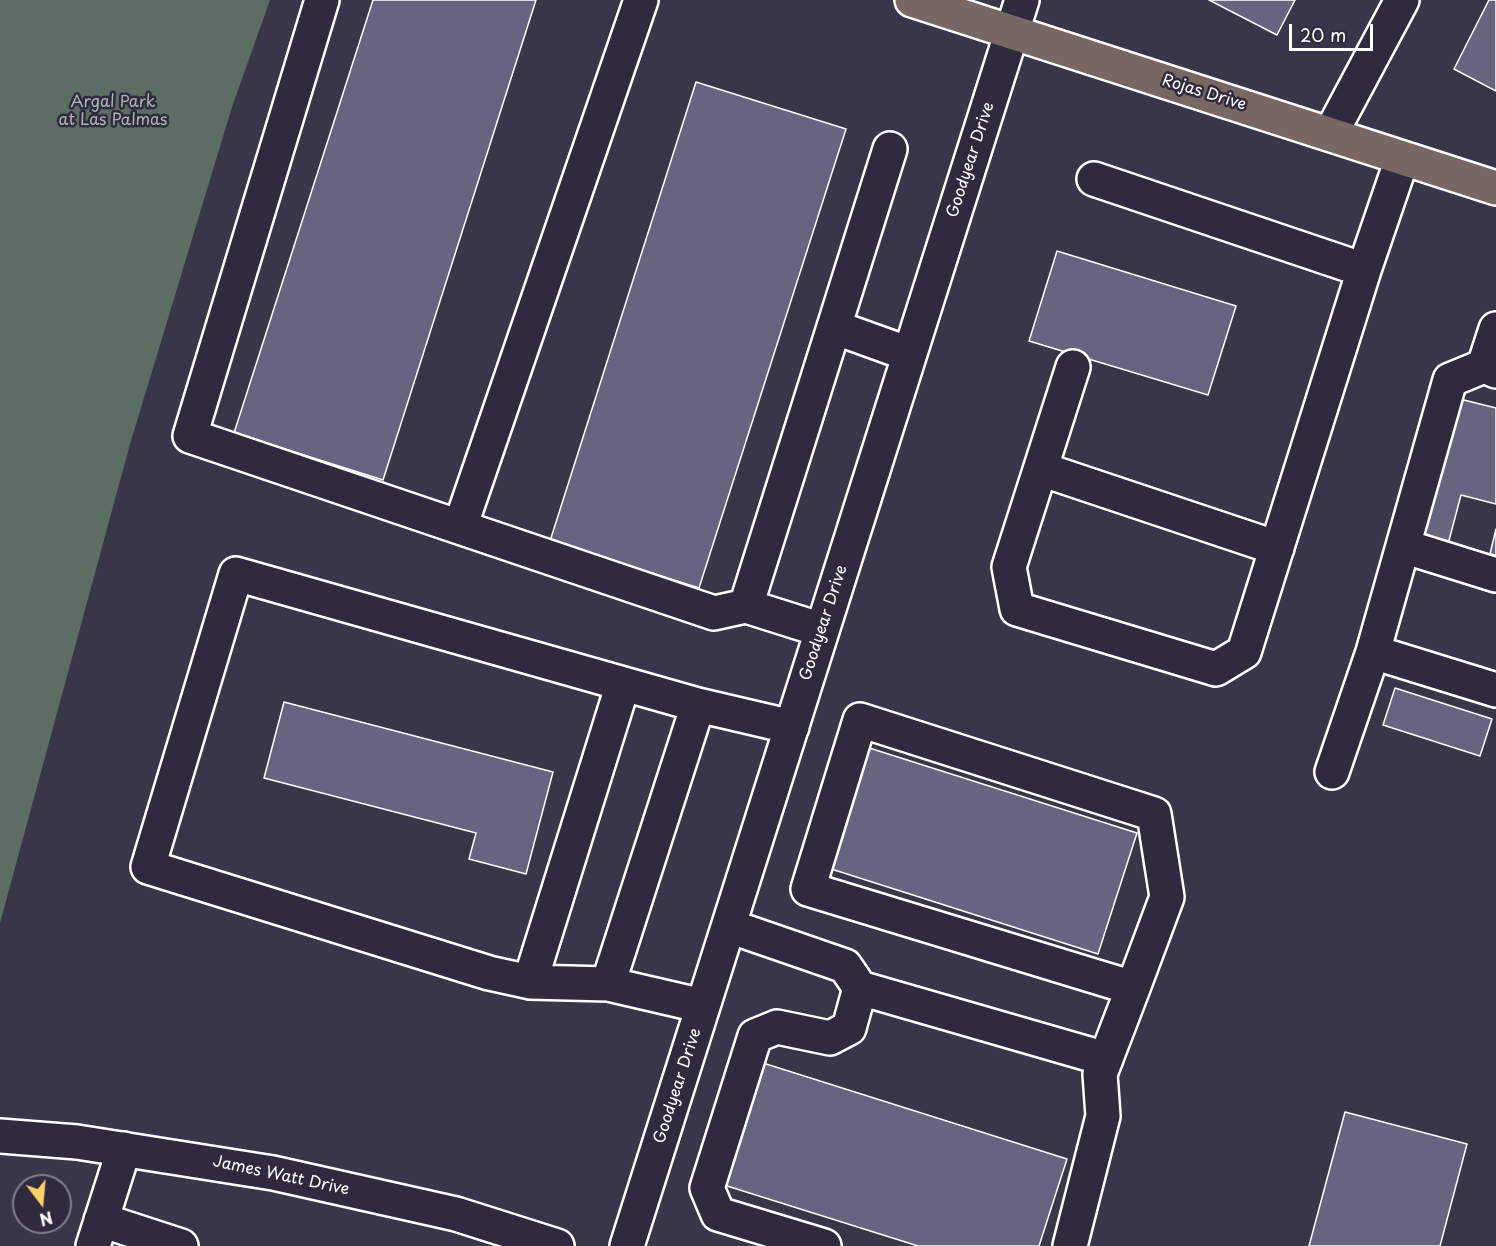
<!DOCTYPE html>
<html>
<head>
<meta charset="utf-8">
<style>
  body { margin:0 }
  #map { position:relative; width:1496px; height:1246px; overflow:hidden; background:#3a364a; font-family:"Playpen Sans",sans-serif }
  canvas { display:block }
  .north { position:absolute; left:12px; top:1174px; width:60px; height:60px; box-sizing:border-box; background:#2f2a3d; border:2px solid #827f8b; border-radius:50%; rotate:164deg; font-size:16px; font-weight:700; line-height:24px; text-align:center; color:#fff }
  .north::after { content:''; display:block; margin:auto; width:21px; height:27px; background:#ffd166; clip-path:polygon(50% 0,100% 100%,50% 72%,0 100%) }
  .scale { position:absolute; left:1289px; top:24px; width:84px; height:27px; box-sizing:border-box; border:3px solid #fff; border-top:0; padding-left:8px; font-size:18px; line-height:21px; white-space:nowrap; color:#fff; -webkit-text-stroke:4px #2f2a3d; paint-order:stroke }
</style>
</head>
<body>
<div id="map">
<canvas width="1496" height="1246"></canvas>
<div class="north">N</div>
<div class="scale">20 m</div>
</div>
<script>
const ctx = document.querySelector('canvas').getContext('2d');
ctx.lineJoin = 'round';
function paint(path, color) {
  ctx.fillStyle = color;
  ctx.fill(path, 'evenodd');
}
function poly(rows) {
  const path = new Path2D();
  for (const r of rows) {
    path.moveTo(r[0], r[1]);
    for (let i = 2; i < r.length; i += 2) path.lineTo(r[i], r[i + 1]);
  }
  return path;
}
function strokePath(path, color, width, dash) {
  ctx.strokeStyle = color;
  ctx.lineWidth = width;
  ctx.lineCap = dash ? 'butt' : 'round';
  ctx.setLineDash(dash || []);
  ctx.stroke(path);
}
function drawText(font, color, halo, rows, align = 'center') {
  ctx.font = font + ' "Playpen Sans",sans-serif';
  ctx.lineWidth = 5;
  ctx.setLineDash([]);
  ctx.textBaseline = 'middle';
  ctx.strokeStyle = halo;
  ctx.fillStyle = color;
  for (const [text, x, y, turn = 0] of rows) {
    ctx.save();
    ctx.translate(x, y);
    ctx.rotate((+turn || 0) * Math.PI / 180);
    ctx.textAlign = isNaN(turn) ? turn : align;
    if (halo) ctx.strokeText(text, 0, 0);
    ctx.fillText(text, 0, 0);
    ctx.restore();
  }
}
paint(poly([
  [0,0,270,0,232,107,130,444,0,923]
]), '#5c6d64');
const building = poly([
  [373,0,536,0,383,480,234,433,373,0],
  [1209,0,1295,0,1277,35,1209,0],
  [1489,0,1496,0,1496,91,1454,69,1489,0],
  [696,82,846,129,699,588,550,541,696,82],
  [1057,251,1236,306,1208,395,1029,341,1057,251],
  [1456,398,1496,408,1496,504,1461,495,1447,548,1419,541,1456,398],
  [1496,529,1496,555,1490,554,1496,529],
  [1395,688,1492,719,1480,756,1383,725,1395,688],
  [284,702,553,772,526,874,469,859,476,833,264,778,284,702],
  [863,746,1137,833,1098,954,825,867,863,746],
  [763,1063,1067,1159,1039,1246,918,1246,724,1185,763,1063],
  [1345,1112,1467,1144,1440,1246,1309,1246,1345,1112]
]);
paint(building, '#66647f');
strokePath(building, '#fff', 1.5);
const minor = poly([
  [322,0,190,436,714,613,746,606],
  [1331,133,1402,0],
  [1094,179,1364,270,1402,159],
  [834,327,890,149],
  [1484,366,1496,329],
  [1073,367,1009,567,1017,609,1216,669,1244,652,1364,270],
  [1496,371,1484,366,1450,380,1373,652,1496,690],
  [1041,469,1277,548],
  [460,527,641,0],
  [1403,546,1496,575],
  [822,630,746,606,834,327,909,354],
  [1332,772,1373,652],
  [729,926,845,966,860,988,849,1028,830,1038,777,1027,755,1036,707,1188,718,1214,824,1246],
  [530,982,623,684],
  [608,984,530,982,489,973,148,867,236,574,698,705],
  [860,988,1106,1059],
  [703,1006,608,984,698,705,792,727],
  [0,1136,77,1142,273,1173,456,1214,557,1246],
  [101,1220,181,1246],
  [93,1246,124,1149],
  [627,1246,1022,0],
  [1070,1246,1103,1116,1100,1074,1133,988,1167,897,1154,814,860,720,808,889,1133,988]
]);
const major = poly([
  [912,0,1496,188]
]);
strokePath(minor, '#fff', 38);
strokePath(major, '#fff', 38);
strokePath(minor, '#2f2a3d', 33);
strokePath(major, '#776864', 33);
drawText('16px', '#fff', '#2f2a3d', [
  ["Rojas Drive",1204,93,17],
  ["Goodyear Drive",971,160,-72],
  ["Goodyear Drive",824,623,-72],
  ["Goodyear Drive",678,1086,-72],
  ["James Watt Drive",281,1176,12]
]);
drawText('16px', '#aeb6b2', '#2f2a3d', [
  ["Argal Park",113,103],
  ["at Las Palmas",113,121]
]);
</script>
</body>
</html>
